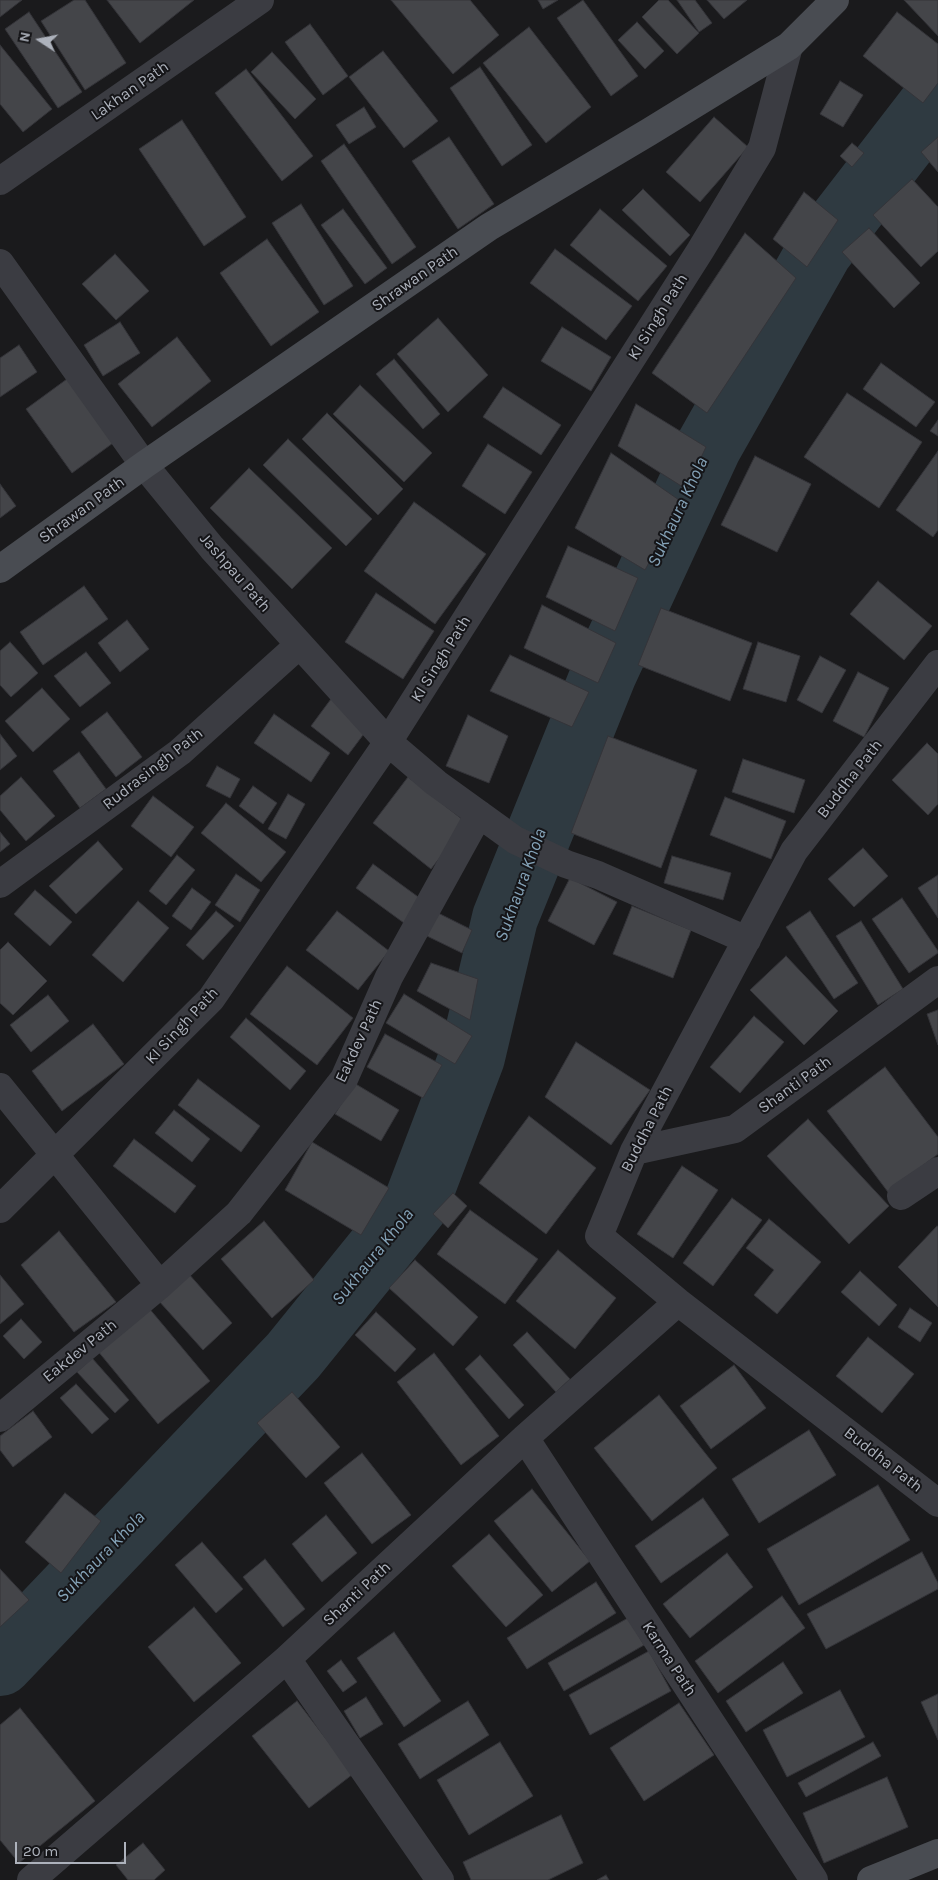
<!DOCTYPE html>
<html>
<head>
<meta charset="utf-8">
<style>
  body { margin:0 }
  #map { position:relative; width:938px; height:1880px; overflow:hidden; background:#1a1a1c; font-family:Karla,sans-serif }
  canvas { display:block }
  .north { position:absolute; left:15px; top:15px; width:50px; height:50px; -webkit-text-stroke:4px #151518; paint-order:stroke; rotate:281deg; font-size:14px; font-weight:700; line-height:20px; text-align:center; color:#adb2bc }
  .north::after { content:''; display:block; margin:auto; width:18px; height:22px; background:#adb2bc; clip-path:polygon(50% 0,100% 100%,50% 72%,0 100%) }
  .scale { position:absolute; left:15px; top:1842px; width:111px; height:22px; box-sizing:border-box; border:2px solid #adb2bc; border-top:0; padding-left:6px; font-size:15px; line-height:18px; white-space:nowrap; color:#adb2bc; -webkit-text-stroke:4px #151518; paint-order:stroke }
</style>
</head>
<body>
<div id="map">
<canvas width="938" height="1880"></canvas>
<div class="north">N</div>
<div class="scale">20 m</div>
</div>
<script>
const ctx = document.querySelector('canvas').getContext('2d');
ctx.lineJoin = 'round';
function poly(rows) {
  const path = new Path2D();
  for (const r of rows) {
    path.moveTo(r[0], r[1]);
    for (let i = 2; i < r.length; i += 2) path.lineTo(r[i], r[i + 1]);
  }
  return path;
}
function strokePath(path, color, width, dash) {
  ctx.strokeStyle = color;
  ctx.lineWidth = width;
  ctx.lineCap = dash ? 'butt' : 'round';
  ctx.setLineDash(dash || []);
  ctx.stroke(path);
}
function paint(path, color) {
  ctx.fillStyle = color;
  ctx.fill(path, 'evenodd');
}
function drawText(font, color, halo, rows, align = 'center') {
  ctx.font = font + ' Karla,sans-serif';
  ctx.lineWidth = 4;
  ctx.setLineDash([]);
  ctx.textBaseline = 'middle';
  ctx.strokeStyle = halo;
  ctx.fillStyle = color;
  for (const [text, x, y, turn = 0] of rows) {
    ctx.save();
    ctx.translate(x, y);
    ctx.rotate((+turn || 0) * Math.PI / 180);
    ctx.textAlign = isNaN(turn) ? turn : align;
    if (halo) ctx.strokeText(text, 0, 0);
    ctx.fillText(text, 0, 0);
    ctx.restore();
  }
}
strokePath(poly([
  [0,1663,293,1356,416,1204,472,1057,505,918,604,673,709,446,820,250,938,97]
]), '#2f3a41', 66);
const building = poly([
  [0,0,22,0,0,17,0,0],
  [74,0,85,0,126,63,85,90,41,21,74,0],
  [107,0,194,0,140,43,107,0],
  [391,0,470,0,499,35,453,74,391,0],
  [538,0,558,0,543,9,538,0],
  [583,0,638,76,611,96,557,18,583,0],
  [659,0,668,0,699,33,677,54,642,17,659,0],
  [677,0,695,0,712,23,699,32,677,0],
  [707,0,747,0,724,19,707,0],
  [904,0,938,0,938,36,904,0],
  [29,12,82,92,58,108,5,29,29,12],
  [897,12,938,44,938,83,923,103,863,56,897,12],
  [637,22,664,51,645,69,618,40,637,22],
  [310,24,348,76,323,95,285,42,310,24],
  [529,27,591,107,546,143,483,63,529,27],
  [0,45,52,109,23,132,0,104,0,45],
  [383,51,438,121,404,148,349,77,383,51],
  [272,52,316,99,295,119,251,72,272,52],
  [480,67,532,145,502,166,450,88,480,67],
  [246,69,313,156,282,181,215,93,246,69],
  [840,81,863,95,843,127,820,114,840,81],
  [364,107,376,127,349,144,336,125,364,107],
  [714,117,748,147,700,202,666,172,714,117],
  [182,120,246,217,204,246,139,149,182,120],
  [449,137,494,204,458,229,412,161,449,137],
  [938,137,938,172,921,152,938,137],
  [852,143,864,153,852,167,840,156,852,143],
  [344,144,416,247,392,264,321,161,344,144],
  [912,179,938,207,938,251,921,267,873,215,912,179],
  [643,189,690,235,670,256,622,210,643,189],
  [804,192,838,220,807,267,773,239,804,192],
  [301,204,353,286,324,305,272,223,301,204],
  [343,209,387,268,365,284,321,225,343,209],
  [600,209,667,266,638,301,570,245,600,209],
  [869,228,920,283,894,308,842,252,869,228],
  [745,233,796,278,707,413,652,373,745,233],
  [267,239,319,312,271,346,220,273,267,239],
  [555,249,632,306,606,340,530,283,555,249],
  [115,254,149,291,116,320,82,284,115,254],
  [438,318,488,375,448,412,397,354,438,318],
  [120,322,140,353,103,376,84,345,120,322],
  [562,327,611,357,591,391,541,361,562,327],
  [177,337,211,381,152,427,118,384,177,337],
  [19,345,37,372,0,397,0,358,19,345],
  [394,359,440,414,423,429,376,374,394,359],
  [881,363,935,402,916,427,863,389,881,363],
  [67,379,113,443,72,473,26,409,67,379],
  [360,385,432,453,404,482,333,414,360,385],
  [503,387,561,425,541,455,483,417,503,387],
  [847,393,922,442,879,508,804,457,847,393],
  [636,404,706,447,686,489,618,446,636,404],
  [327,413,403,489,378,515,302,439,327,413],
  [938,420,938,436,930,431,938,420],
  [288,439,372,519,346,546,263,465,288,439],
  [488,444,532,472,505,514,462,486,488,444],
  [938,451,938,530,933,537,896,510,938,451],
  [611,453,682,502,645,570,575,528,611,453],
  [755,456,811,484,777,552,721,525,755,456],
  [249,468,332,548,292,589,210,508,249,468],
  [0,484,16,506,0,518,0,484],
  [414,502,486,554,435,624,364,571,414,502],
  [568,546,638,578,615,631,546,597,568,546],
  [878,581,932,626,904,660,850,614,878,581],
  [84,586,108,619,43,665,20,632,84,586],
  [376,593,434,631,403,679,345,642,376,593],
  [542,605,616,643,598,683,524,648,542,605],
  [661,608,752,643,730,701,638,665,661,608],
  [127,620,149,649,120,672,98,643,127,620],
  [10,642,38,673,11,697,0,685,0,651,10,642],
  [758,642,800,656,786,702,743,689,758,642],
  [86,652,111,683,80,707,54,676,86,652],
  [510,655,589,692,572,727,490,691,510,655],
  [820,656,846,670,822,713,797,700,820,656],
  [858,672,889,688,864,737,833,721,858,672],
  [42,688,70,719,33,752,5,721,42,688],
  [331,699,369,727,348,755,311,726,331,699],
  [107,712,142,757,116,777,81,732,107,712],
  [274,714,330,753,311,782,254,743,274,714],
  [468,715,508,736,489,783,446,766,468,715],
  [0,734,17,756,0,770,0,734],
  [608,736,697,770,661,868,571,833,608,736],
  [927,743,938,754,938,804,928,815,892,780,927,743],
  [79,752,106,789,80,808,53,771,79,752],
  [743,759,805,780,794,813,732,792,743,759],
  [217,766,240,779,230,798,206,786,217,766],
  [21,777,55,816,26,841,0,810,0,796,21,777],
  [408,777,467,823,431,869,373,823,408,777],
  [253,786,277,803,263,824,239,806,253,786],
  [288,794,305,804,286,839,268,829,288,794],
  [153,796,194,827,171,857,131,826,153,796],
  [725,797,786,821,771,859,710,835,725,797],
  [226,803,286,852,261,882,201,833,226,803],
  [0,832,10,844,0,852,0,832],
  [98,841,123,869,76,914,49,886,98,841],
  [863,848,888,876,854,907,828,879,863,848],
  [177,855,195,870,166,905,149,891,177,855],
  [672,856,731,873,723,900,664,883,672,856],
  [373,864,421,899,404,923,356,888,373,864],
  [236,874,260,890,240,922,215,905,236,874],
  [938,875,938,918,918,888,938,875],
  [570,878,617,902,594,945,548,921,570,878],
  [192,888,211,902,191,930,172,916,192,888],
  [35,890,72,922,50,946,14,914,35,890],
  [902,898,938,951,938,953,909,973,872,919,902,898],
  [138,901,169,928,123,982,92,955,138,901],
  [632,906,691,930,673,978,613,954,632,906],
  [216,911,234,926,203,960,186,945,216,911],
  [337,911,389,951,358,990,306,950,337,911],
  [810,911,858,983,834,999,786,927,810,911],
  [438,913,472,930,462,953,427,936,438,913],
  [861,921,903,989,878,1005,836,936,861,921],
  [8,942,47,981,13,1015,0,1003,0,950,8,942],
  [786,956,838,1011,804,1045,750,990,786,956],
  [431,963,478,979,470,1020,417,991,431,963],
  [287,966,353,1018,317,1065,250,1014,287,966],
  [404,994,472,1036,455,1064,386,1023,404,994],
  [48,995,69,1021,31,1052,10,1025,48,995],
  [938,1010,938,1045,927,1014,938,1010],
  [754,1016,784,1042,740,1093,710,1067,754,1016],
  [246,1018,306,1071,290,1090,230,1037,246,1018],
  [93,1024,124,1064,62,1111,32,1071,93,1024],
  [385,1034,442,1065,423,1098,367,1067,385,1034],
  [576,1042,650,1090,611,1145,545,1097,576,1042],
  [885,1067,938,1137,938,1154,888,1192,827,1111,885,1067],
  [198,1079,260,1126,241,1152,178,1105,198,1079],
  [354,1083,399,1110,381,1141,335,1114,354,1083],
  [174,1110,210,1139,192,1162,155,1133,174,1110],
  [529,1116,596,1168,546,1234,479,1183,529,1116],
  [808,1119,889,1206,849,1244,767,1156,808,1119],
  [134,1139,196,1186,175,1213,113,1166,134,1139],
  [312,1142,389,1188,361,1235,285,1190,312,1142],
  [682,1166,718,1190,673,1258,637,1234,682,1166],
  [453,1193,467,1206,448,1228,433,1214,453,1193],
  [732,1198,762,1220,713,1286,683,1263,732,1198],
  [470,1210,538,1259,505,1304,437,1254,470,1210],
  [769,1219,821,1262,777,1314,754,1295,774,1270,746,1248,769,1219],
  [264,1221,314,1280,272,1318,221,1259,264,1221],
  [937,1226,938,1227,938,1307,898,1267,937,1226],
  [59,1231,116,1302,74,1332,21,1265,59,1231],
  [558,1250,616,1298,575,1349,516,1301,558,1250],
  [415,1260,478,1317,453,1346,389,1288,415,1260],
  [860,1271,897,1305,879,1326,841,1292,860,1271],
  [188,1273,232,1323,203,1350,158,1300,188,1273],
  [0,1275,24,1304,0,1324,0,1275],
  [148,1307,210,1381,158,1424,97,1350,148,1307],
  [910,1308,932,1323,920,1342,898,1327,910,1308],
  [376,1312,416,1349,395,1372,355,1335,376,1312],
  [21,1319,42,1342,24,1359,3,1336,21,1319],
  [527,1332,570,1379,556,1392,513,1345,527,1332],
  [868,1337,914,1374,882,1413,836,1376,868,1337],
  [434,1353,499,1436,461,1465,397,1382,434,1353],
  [480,1355,524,1405,509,1419,465,1369,480,1355],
  [92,1358,129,1400,115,1413,77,1372,92,1358],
  [734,1365,766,1408,711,1449,680,1406,734,1365],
  [76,1384,109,1419,92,1434,60,1398,76,1384],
  [292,1392,340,1447,306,1478,257,1423,292,1392],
  [659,1395,717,1468,652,1521,594,1448,659,1395],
  [33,1411,52,1437,13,1467,0,1450,0,1436,33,1411],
  [809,1430,836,1475,759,1523,732,1479,809,1430],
  [362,1453,411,1515,372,1544,324,1483,362,1453],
  [878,1485,910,1540,799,1605,767,1549,878,1485],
  [532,1489,590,1561,552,1592,494,1521,532,1489],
  [65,1493,101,1521,61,1573,25,1542,65,1493],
  [703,1498,729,1535,661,1583,635,1546,703,1498],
  [326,1515,357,1553,322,1582,292,1544,326,1515],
  [489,1534,543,1595,506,1627,452,1566,489,1534],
  [202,1542,243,1589,216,1613,175,1565,202,1542],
  [922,1552,938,1583,938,1589,826,1649,807,1614,922,1552],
  [727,1553,753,1587,690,1638,663,1604,727,1553],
  [265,1559,305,1609,283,1627,243,1577,265,1559],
  [0,1569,29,1600,0,1627,0,1569],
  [596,1582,616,1613,527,1669,507,1638,596,1582],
  [782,1596,805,1628,718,1693,695,1661,782,1596],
  [194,1607,241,1663,194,1702,148,1647,194,1607],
  [628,1618,644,1645,564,1691,548,1663,628,1618],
  [394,1632,441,1701,404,1727,357,1658,394,1632],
  [649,1651,671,1691,590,1735,569,1695,649,1651],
  [341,1660,357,1682,343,1692,327,1671,341,1660],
  [783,1662,803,1693,746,1732,726,1701,783,1662],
  [840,1690,865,1737,787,1777,763,1730,840,1690],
  [938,1694,938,1740,921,1702,938,1694],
  [366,1697,383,1724,360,1738,344,1711,366,1697],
  [297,1701,353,1774,309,1808,252,1736,297,1701],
  [468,1701,489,1735,420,1779,398,1744,468,1701],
  [679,1703,714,1755,644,1801,610,1748,679,1703],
  [20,1708,95,1801,19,1863,0,1840,0,1725,20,1708],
  [500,1742,533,1796,469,1835,437,1780,500,1742],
  [873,1742,881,1756,806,1797,798,1783,873,1742],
  [887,1777,908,1827,824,1863,803,1813,887,1777],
  [561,1815,583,1863,548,1880,471,1880,463,1862,561,1815],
  [143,1843,165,1870,154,1880,128,1880,116,1865,143,1843],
  [606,1875,609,1880,597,1880,606,1875]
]);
paint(building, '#444549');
strokePath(building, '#343439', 1);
strokePath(poly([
  [0,181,260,0],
  [0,263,144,465,212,548,388,742,436,783,515,840,566,864,598,875,747,940],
  [938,664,794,851,634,1151,599,1236,678,1302,938,1503],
  [0,884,180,752,299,645],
  [0,1087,160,1285,0,1418],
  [634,1151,735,1129,938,980],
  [901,1196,938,1171],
  [0,1209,211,999,388,742,700,251,762,148,789,46],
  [160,1285,239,1213,344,1079,389,977,479,814],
  [525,1438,814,1880],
  [287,1659,440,1880],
  [31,1880,287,1659,525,1438,678,1302]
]), '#3b3c42', 28);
strokePath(poly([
  [0,569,144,465,489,227,649,132,789,46,835,0],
  [871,1880,938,1853]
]), '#494c52', 28);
drawText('16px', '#adb2bc', '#151518', [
  ["Lakhan Path",130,91,-35],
  ["Shrawan Path",415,279,-35],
  ["KI Singh Path",658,317,-58],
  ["Shrawan Path",82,510,-36],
  ["Jashpau Path",235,573,49],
  ["KI Singh Path",441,659,-58],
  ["Rudrasingh Path",153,769,-38],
  ["Buddha Path",850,779,-52],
  ["KI Singh Path",182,1026,-47],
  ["Eakdev Path",359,1041,-65],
  ["Shanti Path",795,1085,-36],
  ["Buddha Path",647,1129,-63],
  ["Eakdev Path",80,1351,-39],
  ["Buddha Path",883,1460,38],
  ["Shanti Path",357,1594,-43],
  ["Karma Path",669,1659,57]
]);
drawText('italic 18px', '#84a2b7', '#151518', [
  ["Sukhaura Khola",678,512,-65],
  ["Sukhaura Khola",521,885,-70],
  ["Sukhaura Khola",373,1257,-51],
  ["Sukhaura Khola",101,1557,-46]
]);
</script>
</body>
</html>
